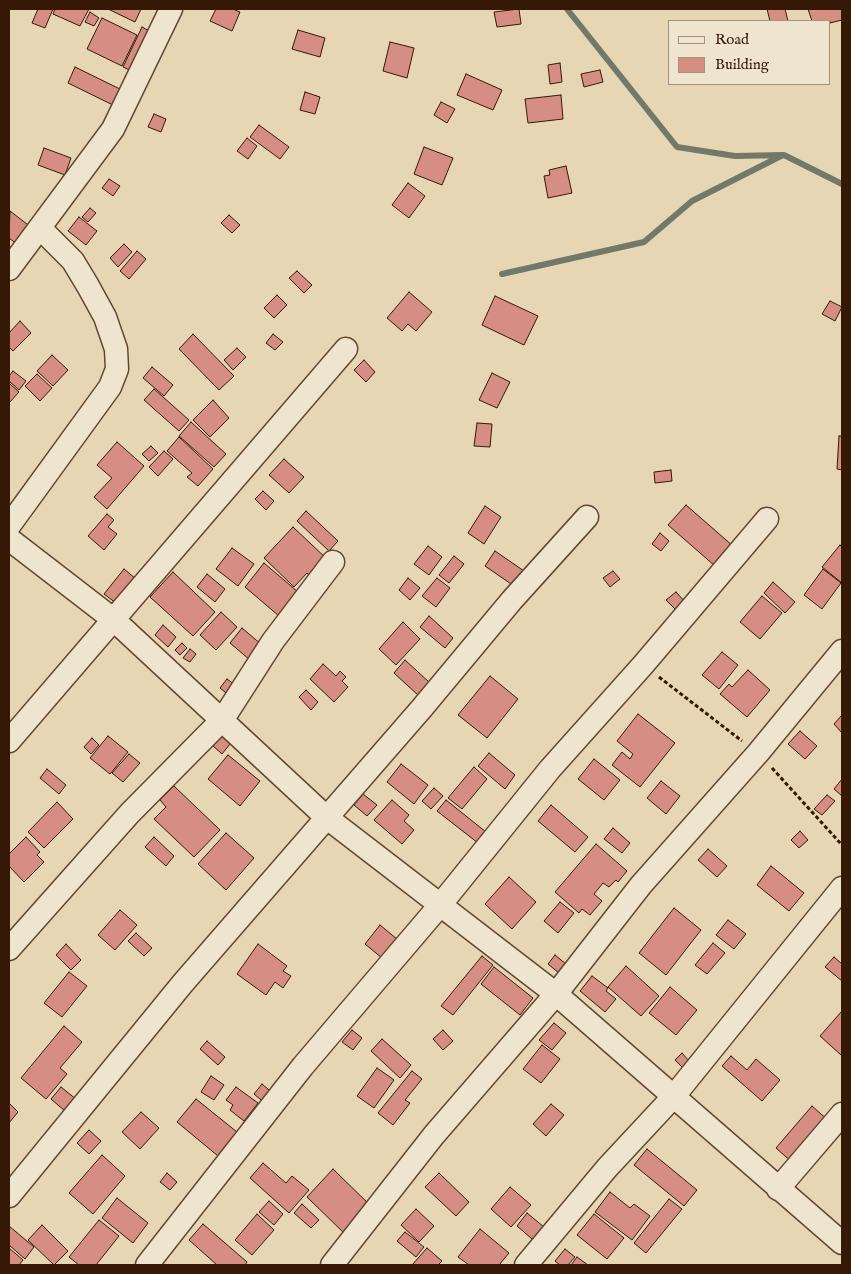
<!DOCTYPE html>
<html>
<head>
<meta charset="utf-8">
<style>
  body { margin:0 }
  #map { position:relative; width:851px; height:1274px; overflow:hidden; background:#e7d6b4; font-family:"IM FELL English",serif }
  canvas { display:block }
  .frame { position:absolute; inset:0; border:10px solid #351806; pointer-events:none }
  .legend { position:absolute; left:668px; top:20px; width:162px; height:65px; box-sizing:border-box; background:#efe4ce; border:1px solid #a5927e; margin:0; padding:6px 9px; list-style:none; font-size:15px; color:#351806 }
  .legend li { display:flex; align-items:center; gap:10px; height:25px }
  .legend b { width:25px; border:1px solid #a5927e }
</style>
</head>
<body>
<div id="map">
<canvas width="851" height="1274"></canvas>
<div class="frame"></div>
<ul class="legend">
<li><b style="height:6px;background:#efe4ce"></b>Road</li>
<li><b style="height:14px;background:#d68e84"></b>Building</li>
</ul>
</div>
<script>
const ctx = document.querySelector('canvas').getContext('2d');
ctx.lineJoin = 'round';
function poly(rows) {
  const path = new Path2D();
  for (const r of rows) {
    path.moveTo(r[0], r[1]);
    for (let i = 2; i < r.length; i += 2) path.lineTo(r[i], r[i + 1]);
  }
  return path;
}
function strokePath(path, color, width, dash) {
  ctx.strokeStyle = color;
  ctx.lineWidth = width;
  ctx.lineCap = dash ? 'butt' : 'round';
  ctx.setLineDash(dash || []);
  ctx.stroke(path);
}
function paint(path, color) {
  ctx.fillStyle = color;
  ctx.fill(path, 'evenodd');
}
strokePath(poly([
  [567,9,677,147,735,156,784,155,842,184],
  [502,274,644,242,692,201,781,156]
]), '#70796a', 6);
const building = poly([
  [38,9,53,9,45,28,32,23,38,9],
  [55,9,89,9,80,26,53,14,55,9],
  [108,9,141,9,135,22,108,9],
  [216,9,233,9,240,12,232,31,210,21,216,9],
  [519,9,521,24,497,27,494,12,519,9],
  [767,9,785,9,788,21,770,21,767,9],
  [808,9,842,9,842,20,830,23,830,21,812,21,808,9],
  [90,12,99,18,94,26,85,22,90,12],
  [102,18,137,35,122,66,87,49,102,18],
  [142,27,155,34,136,73,123,67,142,27],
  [298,30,325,38,320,57,292,49,298,30],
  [390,42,414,48,407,78,383,71,390,42],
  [560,63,562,82,550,84,548,65,560,63],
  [75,67,124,91,117,107,68,83,75,67],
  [600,70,603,82,584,87,581,74,600,70],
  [466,74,502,90,493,110,457,95,466,74],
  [305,92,320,97,315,114,300,110,305,92],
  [561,95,563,119,528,123,525,99,561,95],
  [441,102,455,109,447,123,434,115,441,102],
  [154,114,166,119,161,132,148,127,154,114],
  [259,125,289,147,280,159,250,137,259,125],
  [247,138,257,146,248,159,237,151,247,138],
  [424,147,453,158,442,185,414,174,424,147],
  [44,148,71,158,65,175,38,165,44,148],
  [566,166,572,193,548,198,544,176,550,175,549,170,566,166],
  [109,179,120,186,113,196,102,188,109,179],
  [408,183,425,196,409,218,392,205,408,183],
  [90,208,96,213,88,222,82,217,90,208],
  [10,211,36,231,23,249,9,238,10,211],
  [229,215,240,225,232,233,221,223,229,215],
  [79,217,97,231,86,245,68,231,79,217],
  [124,244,132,252,118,267,110,258,124,244],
  [137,251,146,259,129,279,120,271,137,251],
  [297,271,312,285,304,293,289,278,297,271],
  [409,292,432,312,416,331,408,324,402,331,387,318,409,292],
  [277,295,287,305,274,318,264,308,277,295],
  [495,296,538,316,524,345,482,325,495,296],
  [830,301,842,307,835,321,822,314,830,301],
  [20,321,31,333,13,351,9,347,9,333,20,321],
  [193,334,234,376,219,390,179,349,193,334],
  [273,334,283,342,275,350,266,343,273,334],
  [237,348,246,357,233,370,224,360,237,348],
  [52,355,68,370,53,386,37,371,52,355],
  [364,360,375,372,366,382,354,370,364,360],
  [152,367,173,385,164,396,143,378,152,367],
  [13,371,26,381,19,390,9,381,9,376,13,371],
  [492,373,510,382,497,408,479,400,492,373],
  [37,374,52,388,40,401,25,386,37,374],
  [9,383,19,392,9,403,9,383],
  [154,389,189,420,179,431,144,400,154,389],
  [213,400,229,418,210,437,193,420,213,400],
  [191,422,226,454,214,467,179,436,191,422],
  [477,423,492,424,490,447,474,446,477,423],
  [839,436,842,436,842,470,837,469,839,436],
  [179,437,213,469,198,486,187,477,192,473,167,451,179,437],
  [117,442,144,466,107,509,94,497,112,478,97,465,117,442],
  [151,446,158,453,149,461,142,454,151,446],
  [164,451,173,459,158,476,149,467,164,451],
  [284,459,304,477,289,493,269,475,284,459],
  [671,470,672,481,655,483,654,472,671,470],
  [263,491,274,501,266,510,255,499,263,491],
  [686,505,733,546,715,566,668,525,686,505],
  [485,506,501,517,484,544,468,533,485,506],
  [306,511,338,541,329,551,297,521,306,511],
  [107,514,114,520,108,527,117,534,104,550,88,536,107,514],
  [293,527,328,560,311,578,307,573,294,587,264,558,293,527],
  [660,533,669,541,661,551,652,544,660,533],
  [840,545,842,547,842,583,822,567,840,545],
  [428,546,442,557,429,575,414,564,428,546],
  [232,548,254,564,238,586,216,569,232,548],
  [495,551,524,571,514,586,485,566,495,551],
  [454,556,464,564,449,583,439,575,454,556],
  [264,563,298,592,279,616,245,587,264,563],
  [124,569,136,579,116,603,104,594,124,569],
  [823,569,841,583,822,609,804,595,823,569],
  [613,571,620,579,610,587,603,578,613,571],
  [173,572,215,612,193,636,150,597,173,572],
  [207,574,225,589,215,602,197,587,207,574],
  [408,578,420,588,410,600,399,590,408,578],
  [437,578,450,588,436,607,422,596,437,578],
  [773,582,795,602,785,613,764,593,773,582],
  [676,592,686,603,677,611,666,600,676,592],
  [762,596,782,613,760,639,740,622,762,596],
  [221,612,237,627,216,650,200,635,221,612],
  [429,616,453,638,445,648,420,627,429,616],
  [403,622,420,639,396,665,379,649,403,622],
  [163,625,176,637,168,647,155,635,163,625],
  [242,628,262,645,250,660,230,643,242,628],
  [182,643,187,648,180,655,175,650,182,643],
  [190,649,196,654,190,662,183,658,190,649],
  [722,652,738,665,719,689,702,675,722,652],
  [405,660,430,683,419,696,394,673,405,660],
  [323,664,336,676,340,671,346,677,342,681,348,687,334,702,310,679,323,664],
  [748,670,770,690,747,717,720,694,729,684,732,687,748,670],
  [490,676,518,699,487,738,458,715,490,676],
  [227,679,238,687,231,697,220,688,227,679],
  [306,690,318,702,311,710,299,697,306,690],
  [638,714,675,743,640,787,612,765,622,752,630,759,633,754,617,741,638,714],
  [842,715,842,733,834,724,842,715],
  [800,731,817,746,805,759,788,744,800,731],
  [221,735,230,744,222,754,212,745,221,735],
  [108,736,128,752,110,774,90,758,108,736],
  [92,738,99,745,91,754,84,747,92,738],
  [489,753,515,775,505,789,478,766,489,753],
  [129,754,140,763,123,782,112,773,129,754],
  [228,755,260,781,240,806,208,779,228,755],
  [594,759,620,780,604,800,578,779,594,759],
  [401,764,428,785,414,804,387,782,401,764],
  [474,767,487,779,462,809,448,798,474,767],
  [47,769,66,785,59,794,40,778,47,769],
  [842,779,842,796,834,789,842,779],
  [661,781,680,796,666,814,647,798,661,781],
  [174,786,220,830,194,857,154,819,166,807,160,800,174,786],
  [434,788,443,796,431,809,422,801,434,788],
  [363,794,377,805,367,816,354,805,363,794],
  [827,795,835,801,822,815,814,809,827,795],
  [392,800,409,815,404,821,414,830,402,844,374,820,392,800],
  [446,800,486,832,478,843,437,811,446,800],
  [57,802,73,819,44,848,28,832,57,802],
  [551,805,588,837,575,852,538,821,551,805],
  [613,828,630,843,622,853,604,839,613,828],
  [800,831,808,840,799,848,791,840,800,831],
  [226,833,254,858,226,890,198,864,226,833],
  [26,837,40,852,37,855,44,862,24,882,9,866,9,854,26,837],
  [154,837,174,856,166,866,145,847,154,837],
  [596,844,627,871,618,882,616,880,609,887,603,883,594,894,602,901,590,915,582,909,579,913,555,892,596,844],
  [708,849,727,866,717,877,698,860,708,849],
  [771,866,804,893,789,911,757,885,771,866],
  [509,877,536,902,512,929,485,904,509,877],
  [560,902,574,913,558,933,544,921,560,902],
  [674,908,701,930,666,975,639,953,674,908],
  [120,910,137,925,115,950,98,935,120,910],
  [728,920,746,934,734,949,716,935,728,920],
  [380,925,403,944,388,963,365,944,380,925],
  [136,933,152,948,144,956,128,941,136,933],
  [713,943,725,953,707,974,695,965,713,943],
  [66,944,81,960,71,970,56,955,66,944],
  [258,944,287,966,283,971,291,976,283,988,275,982,266,995,237,974,258,944],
  [555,955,572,969,565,978,548,964,555,955],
  [482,956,493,965,453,1015,441,1006,482,956],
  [834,957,842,964,842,981,825,967,834,957],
  [626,966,659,996,641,1016,608,987,626,966],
  [494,967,533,998,520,1015,481,984,494,967],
  [69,972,87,986,62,1017,44,1003,69,972],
  [592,976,608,988,606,991,616,999,605,1012,580,991,592,976],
  [670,987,697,1010,676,1035,649,1013,670,987],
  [842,1011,842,1054,841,1055,820,1036,842,1011],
  [554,1023,566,1033,552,1050,539,1040,554,1023],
  [64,1026,82,1042,60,1068,67,1074,46,1099,21,1078,64,1026],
  [352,1030,362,1038,353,1050,342,1042,352,1030],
  [443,1030,453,1041,443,1050,433,1039,443,1030],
  [382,1039,411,1065,400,1078,371,1051,382,1039],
  [207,1041,225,1057,218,1065,200,1049,207,1041],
  [542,1045,560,1059,541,1083,523,1069,542,1045],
  [682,1053,689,1061,683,1068,675,1060,682,1053],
  [731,1056,747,1070,756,1059,780,1080,762,1101,722,1066,731,1056],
  [377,1068,394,1080,374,1108,357,1096,377,1068],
  [412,1071,422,1079,405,1100,410,1103,393,1125,378,1113,412,1071],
  [211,1076,224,1085,214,1100,201,1092,211,1076],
  [262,1084,275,1095,267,1105,254,1094,262,1084],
  [61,1087,82,1104,72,1117,51,1099,61,1087],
  [236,1087,258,1103,244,1121,230,1110,233,1105,226,1100,236,1087],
  [196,1099,237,1132,218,1156,177,1122,196,1099],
  [9,1103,18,1112,9,1123,9,1103],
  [551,1104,564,1115,546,1136,533,1124,551,1104],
  [812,1106,830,1122,794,1164,776,1148,812,1106],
  [141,1112,159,1128,140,1149,122,1132,141,1112],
  [89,1130,101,1141,89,1154,77,1143,89,1130],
  [647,1149,697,1190,684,1206,634,1165,647,1149],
  [102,1155,125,1176,93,1214,69,1193,102,1155],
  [263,1163,286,1183,292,1176,309,1190,289,1213,250,1178,263,1163],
  [333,1169,374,1209,347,1236,307,1197,333,1169],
  [167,1173,177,1182,170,1190,160,1182,167,1173],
  [439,1173,469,1202,456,1216,425,1187,439,1173],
  [510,1187,531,1205,511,1227,491,1209,510,1187],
  [610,1192,630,1208,634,1204,650,1216,632,1240,595,1212,610,1192],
  [117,1198,148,1223,133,1243,102,1218,117,1198],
  [669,1199,682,1209,646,1253,634,1243,669,1199],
  [269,1201,283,1214,274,1225,259,1212,269,1201],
  [302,1204,319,1220,311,1228,294,1213,302,1204],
  [416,1209,434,1226,419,1242,401,1225,416,1209],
  [527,1213,550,1232,539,1245,517,1226,527,1213],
  [257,1214,274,1230,252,1255,235,1240,257,1214],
  [594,1214,624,1238,607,1259,577,1235,594,1214],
  [99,1220,119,1236,96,1265,79,1265,69,1257,99,1220],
  [203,1224,247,1262,245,1265,217,1265,189,1240,203,1224],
  [42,1225,68,1251,54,1265,28,1240,42,1225],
  [9,1226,34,1247,25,1259,9,1245,9,1226],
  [480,1229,509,1253,499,1265,469,1265,458,1257,480,1229],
  [405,1232,424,1247,416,1257,397,1241,405,1232],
  [9,1248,23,1260,19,1265,9,1265,9,1248],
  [427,1248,442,1261,438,1265,412,1265,427,1248],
  [565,1249,575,1257,568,1265,560,1265,555,1261,565,1249],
  [577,1257,588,1265,571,1265,577,1257]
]);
paint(building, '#d68e84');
strokePath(building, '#351806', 1);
const minor = poly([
  [9,269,113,129,171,9],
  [9,526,110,387,117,369,116,349,105,317,88,286,73,261,40,228],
  [9,539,114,620,326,817,556,994,842,1243],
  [9,741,346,349],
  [9,949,130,813,223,719,273,641,333,562],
  [778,1189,842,1114],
  [9,1196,183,983,422,708,512,600,587,517],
  [147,1265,303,1066,441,904,550,769,643,665,767,519],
  [332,1265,434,1135,556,994,641,885,758,753,842,651],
  [526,1265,607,1168,674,1096,842,888]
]);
strokePath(minor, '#624832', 25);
strokePath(poly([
  [659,677,742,741],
  [772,768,842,845]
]), '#351806', 3, [4, 2.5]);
strokePath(minor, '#efe4ce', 22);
</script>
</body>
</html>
